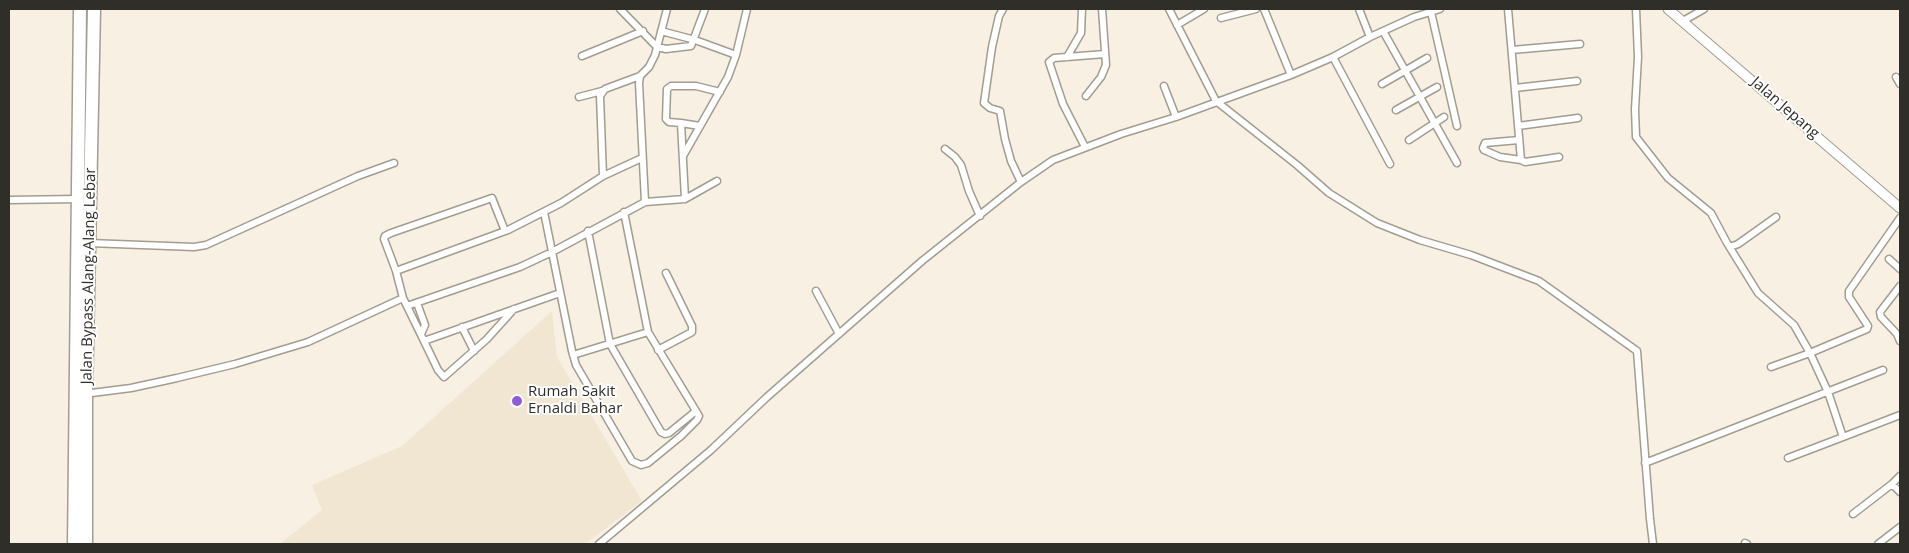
<!DOCTYPE html>
<html>
<head>
<meta charset="utf-8">
<style>
  body { margin:0 }
  #map { position:relative; width:1909px; height:553px; overflow:hidden; background:#f8f0e3; font-family:"Open Sans",sans-serif }
  canvas { display:block }
  .frame { position:absolute; inset:0; border:10px solid #302e29; pointer-events:none }
</style>
</head>
<body>
<div id="map">
<canvas width="1909" height="553"></canvas>
<div class="frame"></div>
</div>
<script>
const ctx = document.querySelector('canvas').getContext('2d');
ctx.lineJoin = 'round';
function paint(path, color) {
  ctx.fillStyle = color;
  ctx.fill(path, 'evenodd');
}
function poly(rows) {
  const path = new Path2D();
  for (const r of rows) {
    path.moveTo(r[0], r[1]);
    for (let i = 2; i < r.length; i += 2) path.lineTo(r[i], r[i + 1]);
  }
  return path;
}
function strokePath(path, color, width, dash) {
  ctx.strokeStyle = color;
  ctx.lineWidth = width;
  ctx.lineCap = dash ? 'butt' : 'round';
  ctx.setLineDash(dash || []);
  ctx.stroke(path);
}
function drawText(font, color, halo, rows, align = 'center') {
  ctx.font = font + ' "Open Sans",sans-serif';
  ctx.lineWidth = 4;
  ctx.setLineDash([]);
  ctx.textBaseline = 'middle';
  ctx.strokeStyle = halo;
  ctx.fillStyle = color;
  for (const [text, x, y, turn = 0] of rows) {
    ctx.save();
    ctx.translate(x, y);
    ctx.rotate((+turn || 0) * Math.PI / 180);
    ctx.textAlign = isNaN(turn) ? turn : align;
    if (halo) ctx.strokeText(text, 0, 0);
    ctx.fillText(text, 0, 0);
    ctx.restore();
  }
}
paint(poly([
  [552,311,557,357,642,501,585,544,280,544,322,510,312,485,402,446]
]), '#f1e6d2');
const street = poly([
  [620,9,657,47,666,49,691,46,705,9],
  [1003,9,999,16,992,47,984,103,990,108,1000,111,1005,139,1011,161,1021,182],
  [1169,9,1216,101,1297,165,1329,193,1377,223,1420,240,1471,255,1539,281,1637,351,1650,519,1653,544],
  [1264,9,1291,75],
  [1359,9,1370,37],
  [1508,9,1521,160,1525,162,1559,157],
  [1636,9,1638,57,1635,109,1636,137,1668,178,1711,213,1727,243,1758,293,1794,325,1810,353,1771,367],
  [1431,12,1457,126],
  [1221,18,1256,9],
  [1683,21,1704,9],
  [1177,25,1204,9],
  [661,31,695,40,736,55,728,77,683,156],
  [1383,31,1457,163],
  [1512,50,1580,44],
  [736,55,747,9],
  [582,56,643,31],
  [1067,57,1081,33,1082,9],
  [1333,57,1390,164],
  [1896,77,1900,84],
  [1382,84,1427,58],
  [1164,86,1176,117],
  [1515,88,1577,81],
  [1086,96,1101,77,1106,65,1102,9],
  [579,97,602,91],
  [1396,110,1437,87],
  [681,123,700,126],
  [1518,126,1578,118],
  [1409,140,1444,117],
  [1519,140,1485,143,1483,148,1484,150,1500,157,1521,160],
  [1085,147,1063,104,1049,62,1054,58,1105,54],
  [945,149,955,157,961,165,969,191,980,216],
  [603,176,600,96,605,89,640,76],
  [685,199,717,181],
  [9,200,78,199],
  [645,202,685,199,681,123,669,122,666,119,667,89,671,86,696,86,720,92],
  [544,212,572,351,576,365,632,461,641,465,648,463,681,436,697,420,699,416,696,411],
  [588,231,610,344,661,432,665,434,669,433,696,411,648,332,624,212],
  [89,243,194,247,206,245,358,176,394,163],
  [1730,247,1738,244,1776,217],
  [1889,259,1900,269],
  [396,271,384,239,385,236,391,233,492,198,505,231],
  [1900,286,1880,312,1881,317,1897,334,1900,341],
  [816,291,839,334],
  [403,298,424,341,560,293],
  [417,303,425,325,421,334],
  [407,306,520,267,552,252,645,202,639,83,640,76,649,67,655,55,667,9],
  [462,327,474,351],
  [424,341,438,370,444,377,487,339,514,309],
  [658,350,692,332,692,326,666,273],
  [573,355,648,332],
  [84,394,131,388,177,378,235,364,308,342,403,298,396,271,508,230,561,203,603,176,642,158],
  [1843,437,1900,415],
  [1788,458,1843,437,1828,392,1810,353,1867,329,1868,326,1849,297,1849,291,1900,218],
  [1645,463,1883,370],
  [1892,484,1900,492],
  [1853,514,1892,484,1900,476],
  [1745,543,1747,544],
  [599,544,711,450,767,397,922,261,1021,182,1053,160,1121,134,1176,117,1291,75,1333,57,1370,37,1414,17,1440,9],
  [1878,544,1900,527]
]);
const secondary = poly([
  [1668,9,1900,208]
]);
const highway = poly([
  [74,544,80,9],
  [86,544,86,394,94,9]
]);
strokePath(street, '#a39c90', 9);
strokePath(secondary, '#a39c90', 11);
strokePath(highway, '#a39c90', 15);
strokePath(street, '#fff', 6);
strokePath(secondary, '#fff', 9);
strokePath(highway, '#fff', 12);
for (const [x, y, r, color] of [
  [517,401,6,"#8f5cd4"]
]) {
  const dot = new Path2D();
  dot.arc(x, y, r, 0, 2 * Math.PI);
  ctx.fillStyle = color;
  ctx.fill(dot);
  strokePath(dot, '#fefefe', 2);
}
drawText('15px', '#302e29', '#fefefe', [
  ["Jalan Jepang",1785,108,41],
  ["Jalan Bypass Alang-Alang Lebar",89,276,-89]
]);
drawText('15px', '#302e29', '#fefefe', [
  ["Rumah Sakit",528,392],
  ["Ernaldi Bahar",528,409]
], 'left');
</script>
</body>
</html>
